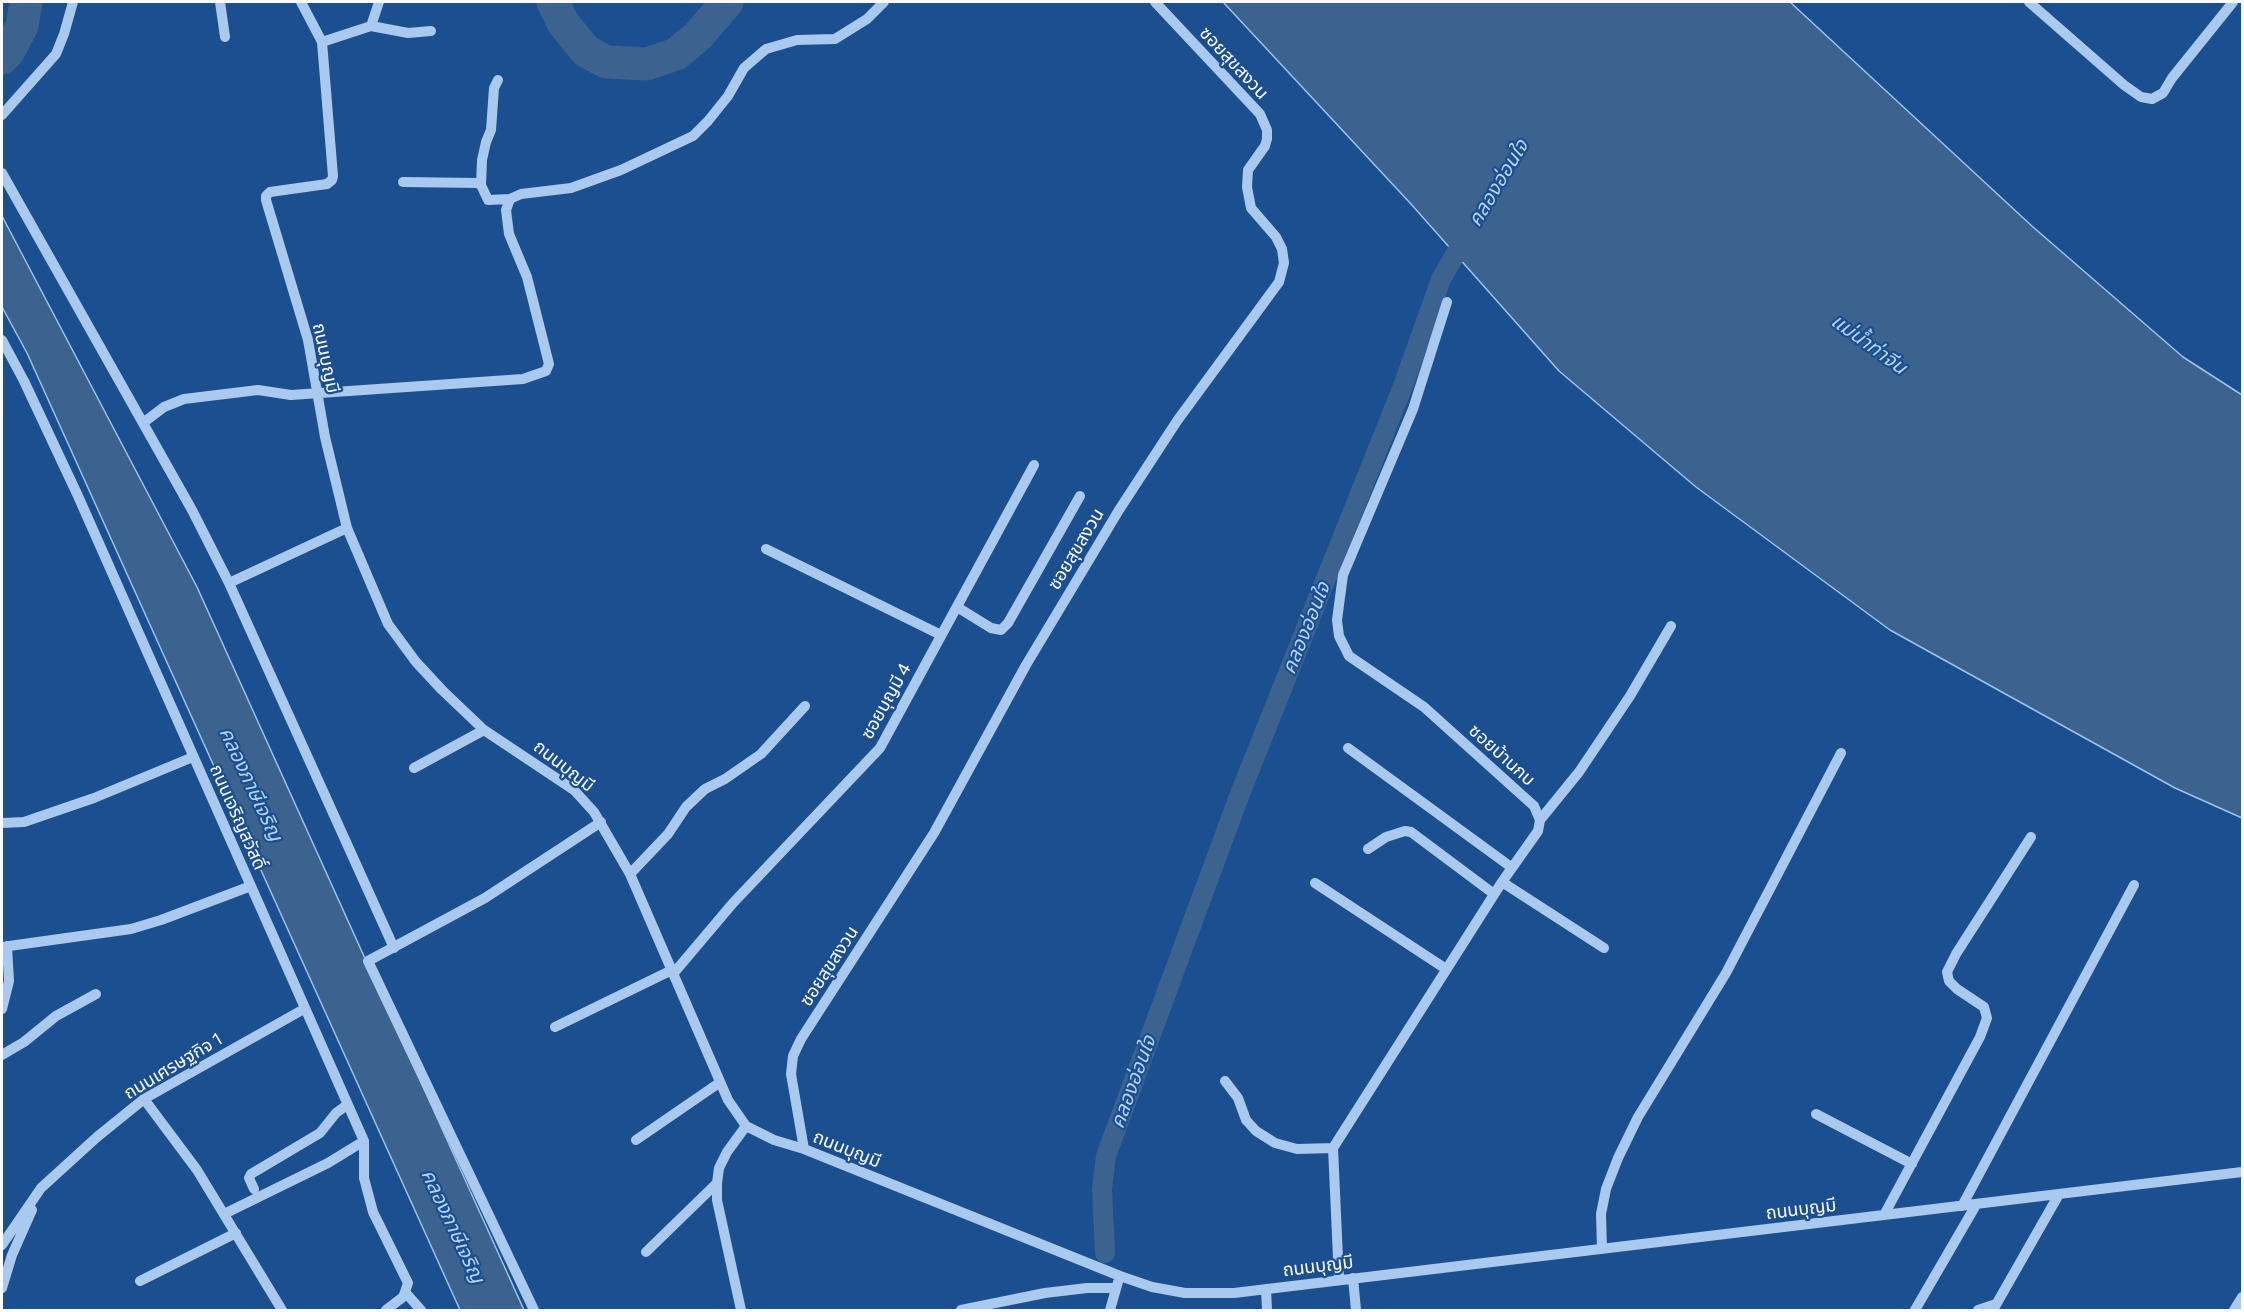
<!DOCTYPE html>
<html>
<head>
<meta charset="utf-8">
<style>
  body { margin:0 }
  #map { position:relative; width:2244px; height:1312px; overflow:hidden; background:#1b4f8f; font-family:Commissioner,sans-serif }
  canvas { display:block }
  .frame { position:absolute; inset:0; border:3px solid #fff; pointer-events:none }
</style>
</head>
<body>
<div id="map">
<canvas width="2244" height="1312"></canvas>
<div class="frame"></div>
</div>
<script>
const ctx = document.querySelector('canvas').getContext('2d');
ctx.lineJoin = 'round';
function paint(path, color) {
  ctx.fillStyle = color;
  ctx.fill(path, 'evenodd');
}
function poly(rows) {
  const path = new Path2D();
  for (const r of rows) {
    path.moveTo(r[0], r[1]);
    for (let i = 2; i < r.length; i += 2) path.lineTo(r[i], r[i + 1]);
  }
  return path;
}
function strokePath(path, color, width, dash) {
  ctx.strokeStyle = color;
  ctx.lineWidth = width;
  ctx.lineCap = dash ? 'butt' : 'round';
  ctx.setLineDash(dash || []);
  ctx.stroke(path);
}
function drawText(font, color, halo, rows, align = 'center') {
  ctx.font = font + ' Commissioner,"Noto Sans Thai",sans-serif';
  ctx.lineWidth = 4.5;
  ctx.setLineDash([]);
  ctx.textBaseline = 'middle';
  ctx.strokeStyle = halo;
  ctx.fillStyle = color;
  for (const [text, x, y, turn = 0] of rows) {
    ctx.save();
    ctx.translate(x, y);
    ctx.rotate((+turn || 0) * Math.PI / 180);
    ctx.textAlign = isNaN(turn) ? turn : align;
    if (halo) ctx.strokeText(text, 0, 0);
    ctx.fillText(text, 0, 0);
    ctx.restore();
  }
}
const water = poly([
  [1223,2,1790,2,2033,227,2183,357,2242,395,2242,818,2175,788,1890,630,1696,487,1559,371,1411,204,1223,2],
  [2,216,197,587,524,1310,460,1310,27,353,2,307,2,216]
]);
paint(water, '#3c6290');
strokePath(water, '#9cc4f0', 1.5);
strokePath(poly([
  [1105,1253,1102,1189,1106,1156,1241,791,1403,386,1441,279,1468,233]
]), '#3c6290', 20);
strokePath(poly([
  [553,2,563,23,586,51,606,62,647,64,676,54,698,36,727,2],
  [2,58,8,52,22,26,26,2]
]), '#3c6290', 33);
strokePath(poly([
  [220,2,225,37],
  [301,2,322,42,333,176,332,180,327,184,270,192,266,196,266,200,308,340,325,437,347,528,388,624,416,662,442,690,484,730,574,790,594,812,630,874,728,1100,746,1126,774,1140,804,1149,1120,1276,1152,1287,1185,1293,1234,1293,2242,1172],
  [2029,2,2124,85,2141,97,2152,99,2163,93,2172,78,2233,2],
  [371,26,379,2],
  [322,42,371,26,408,33,431,31],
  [2,115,56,54,64,34,73,2],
  [2,173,192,510,229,583,394,948],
  [403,182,477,183,481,185,488,200,510,199],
  [481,185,482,160,486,142,491,130,494,88,498,80],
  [2,340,24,381,78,496,364,1141,364,1178,373,1212,408,1283,405,1292,421,1310],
  [143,423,164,407,184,399,258,390,291,395,523,379,546,371,549,364,527,277,509,234,506,210,510,199,521,194,571,188,621,170,693,136,708,121,728,96,744,68,766,49,797,40,835,39,867,19,884,2],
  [766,549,941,635],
  [229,583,347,528],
  [957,607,991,628,1001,630,1008,623,1080,496],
  [1348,748,1511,867],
  [414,768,484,730],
  [1540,820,1579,772,1630,696,1671,626],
  [2,823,24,822,94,798,193,757],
  [1368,849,1386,837,1405,831,1411,832,1494,894],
  [630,874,668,834,686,807,705,789,725,779,761,754,805,706],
  [1502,882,1604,948],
  [1315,883,1446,969],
  [2,947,131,929,161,920,251,886],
  [673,974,733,903,880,748,1034,465],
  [2,1009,9,981,7,946],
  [555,1027,672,970],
  [2,1055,24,1042,56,1016,96,994],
  [1225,1081,1238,1098,1246,1120,1256,1131,1275,1143,1297,1149,1333,1148],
  [144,1099,197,1170,282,1310],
  [1816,1114,1912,1164],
  [636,1140,719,1083],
  [804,1149,791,1074,793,1056,801,1039,934,833,1026,665,1119,510,1177,421,1279,282,1284,263,1282,249,1276,237,1251,208,1247,187,1248,170,1265,146,1267,139,1267,130,1260,114,1155,2],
  [254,1189,249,1178,251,1174,320,1133,336,1113,347,1105],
  [1962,1206,2134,885],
  [224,1214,328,1163,364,1141],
  [1884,1215,1980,1037,1987,1018,1984,1007,1957,989,1949,981,1947,972,1956,954,2031,837],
  [2,1245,41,1188,97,1137,144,1099,304,1009],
  [1602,1249,1601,1214,1606,1189,1618,1158,1638,1117,1726,973,1841,753],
  [646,1252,717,1183],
  [1353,1278,1356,1310],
  [1339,1280,1333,1148,1502,882,1538,831,1540,820,1534,806,1424,707,1349,656,1339,636,1337,620,1343,575,1413,409,1447,302],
  [140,1281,236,1233],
  [2,1288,12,1255,32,1210],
  [1266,1289,1267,1310],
  [386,1310,403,1297,405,1292],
  [534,1310,368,961,485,898,601,822],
  [741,1310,717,1200,717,1183,719,1168,727,1152,746,1126],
  [961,1310,1045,1293,1087,1288,1116,1288],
  [1110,1310,1118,1282],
  [1915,1310,1976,1205],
  [1978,1310,1996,1304],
  [1993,1310,2058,1196],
  [2234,1310,2242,1297]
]), '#a9c9ee', 10);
drawText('18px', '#fff', '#1b4f8f', [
  ["ซอยสุขสงวน",1234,63,47],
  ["ถนนบุญมี",326,358,78],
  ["ซอยสุขสงวน",1076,549,-59],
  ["ซอยบุญมี 4",886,701,-61],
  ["ซอยบ้านกบ",1502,755,42],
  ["ถนนบุญมี",564,766,38],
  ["ถนนเจริญสวัสดิ์",238,817,66],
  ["ซอยสุขสงวน",829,966,-57],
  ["ถนนเศรษฐกิจ 1",173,1066,-31],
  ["ถนนบุญมี",847,1149,22],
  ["ถนนบุญมี",1801,1209,-7],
  ["ถนนบุญมี",1318,1266,-7]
]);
drawText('italic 20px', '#b5d3f5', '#1b4f8f', [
  ["คลองอ่อนใจ",1498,183,-59],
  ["แม่น้ำท่าจีน",1869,344,36],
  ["คลองอ่อนใจ",1306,628,-68],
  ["คลองภาษีเจริญ",251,784,65],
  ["คลองอ่อนใจ",1133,1082,-70],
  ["คลองภาษีเจริญ",453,1226,65]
]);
</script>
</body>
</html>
